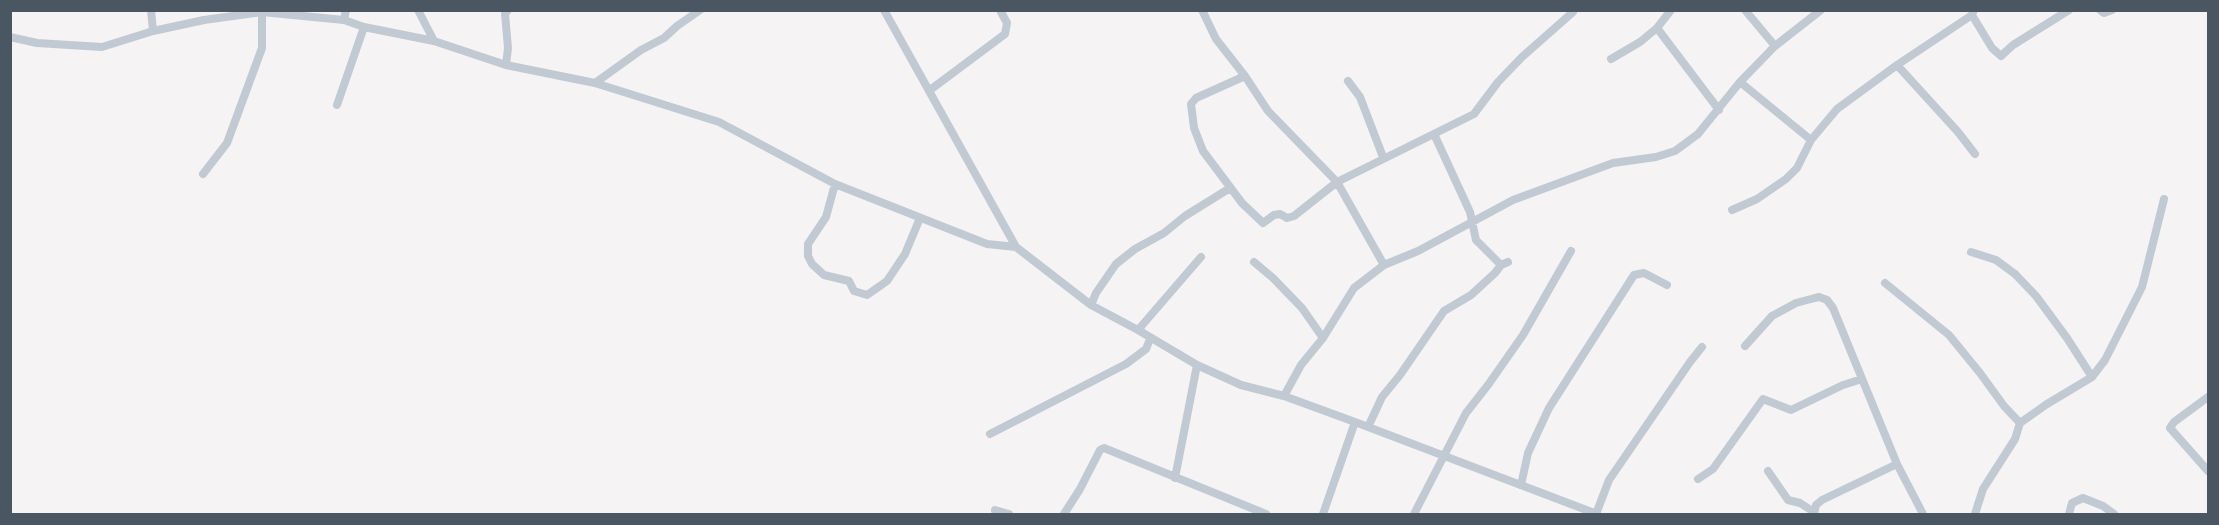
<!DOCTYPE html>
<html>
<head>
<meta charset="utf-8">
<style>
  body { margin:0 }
  #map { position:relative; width:2219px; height:525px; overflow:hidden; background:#f5f3f3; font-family:"IBM Plex Sans",sans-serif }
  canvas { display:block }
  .frame { position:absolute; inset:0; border:12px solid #4a5661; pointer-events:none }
</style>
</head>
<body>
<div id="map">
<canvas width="2219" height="525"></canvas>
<div class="frame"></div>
</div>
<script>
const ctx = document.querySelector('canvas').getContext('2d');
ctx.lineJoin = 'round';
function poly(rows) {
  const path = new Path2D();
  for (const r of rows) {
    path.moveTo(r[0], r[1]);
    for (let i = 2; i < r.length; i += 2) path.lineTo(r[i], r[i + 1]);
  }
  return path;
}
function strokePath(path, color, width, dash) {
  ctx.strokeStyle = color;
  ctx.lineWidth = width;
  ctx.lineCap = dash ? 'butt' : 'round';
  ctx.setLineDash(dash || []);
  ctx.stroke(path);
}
strokePath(poly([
  [151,10,153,31],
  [418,10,434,41],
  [884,10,1016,247,1091,305,1138,330,1197,365,1241,385,1284,396,1355,422,1597,514],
  [1202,10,1216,39,1245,76,1268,111,1337,182,1384,265],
  [1745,10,1775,46],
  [2100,10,2104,13,2112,10],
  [1972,15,1992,48,2001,56,2013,45,2069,10],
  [344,20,346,10],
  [1657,28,1719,110],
  [10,37,37,43,102,47,153,31,204,20,262,12,344,20,364,27,434,41,506,65,595,83,719,122,835,184,987,244,1016,247],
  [1611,59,1640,42,1657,28,1671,10],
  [506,65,508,48,505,14,508,10],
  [1897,65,1958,132,1975,154],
  [1245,76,1196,98,1191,104,1194,128,1203,151,1242,203,1263,223,1274,215,1280,214,1287,218,1294,216,1337,182,1474,114,1498,82,1522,57,1573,12],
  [1348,81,1360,97,1383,157],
  [595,83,641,50,664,38,677,26,700,10],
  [930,90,1005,34,1007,23,1000,10],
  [337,105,364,27],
  [1434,134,1470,212,1476,240,1501,265],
  [1811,140,1837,109,1897,65,1972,15,1974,10],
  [203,174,227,143,262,48,262,12],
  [835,184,826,217,808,244,808,256,812,264,824,275,849,281,854,291,867,295,887,281,905,254,920,218],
  [1732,210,1757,199,1786,179,1797,168,1811,140,1740,82],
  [1971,252,1996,260,2015,274,2036,296,2067,338,2092,377],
  [1254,262,1273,278,1302,308,1323,338],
  [1885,283,1949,335,1980,373,2004,406,2020,423],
  [1091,305,1096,293,1116,264,1135,249,1164,233,1185,216,1230,188],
  [1138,330,1201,257],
  [1745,346,1772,316,1796,303,1811,299,1819,297,1827,300,1833,308,1897,464,1923,514],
  [1284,396,1301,365,1323,338,1354,288,1384,265,1418,251,1513,200,1613,163,1656,157,1675,151,1698,134,1740,82,1775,46,1821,10],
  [2208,397,2174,422,2170,428,2208,471],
  [1368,427,1382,397,1400,375,1444,311,1471,295,1495,273,1501,265,1508,262],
  [990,434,1126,364,1146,349,1150,339],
  [1768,471,1788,500,1800,503,1814,512],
  [1175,478,1197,365],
  [1698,479,1713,469,1763,399,1791,410,1843,385,1862,379],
  [1521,485,1528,453,1549,408,1634,275,1644,273,1667,285],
  [995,510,1009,514],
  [1064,514,1080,489,1100,450,1104,448,1266,514],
  [1323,514,1355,422],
  [1414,514,1466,413,1488,385,1523,335,1571,251],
  [1596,514,1609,480,1690,362,1702,347],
  [1814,514,1816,505,1822,500,1897,464],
  [1975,514,1983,489,2015,439,2020,423,2047,404,2092,377,2105,360,2142,287,2164,199],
  [2069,514,2072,503,2083,498,2103,506,2114,514]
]), '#c1cad2', 8);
</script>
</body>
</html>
